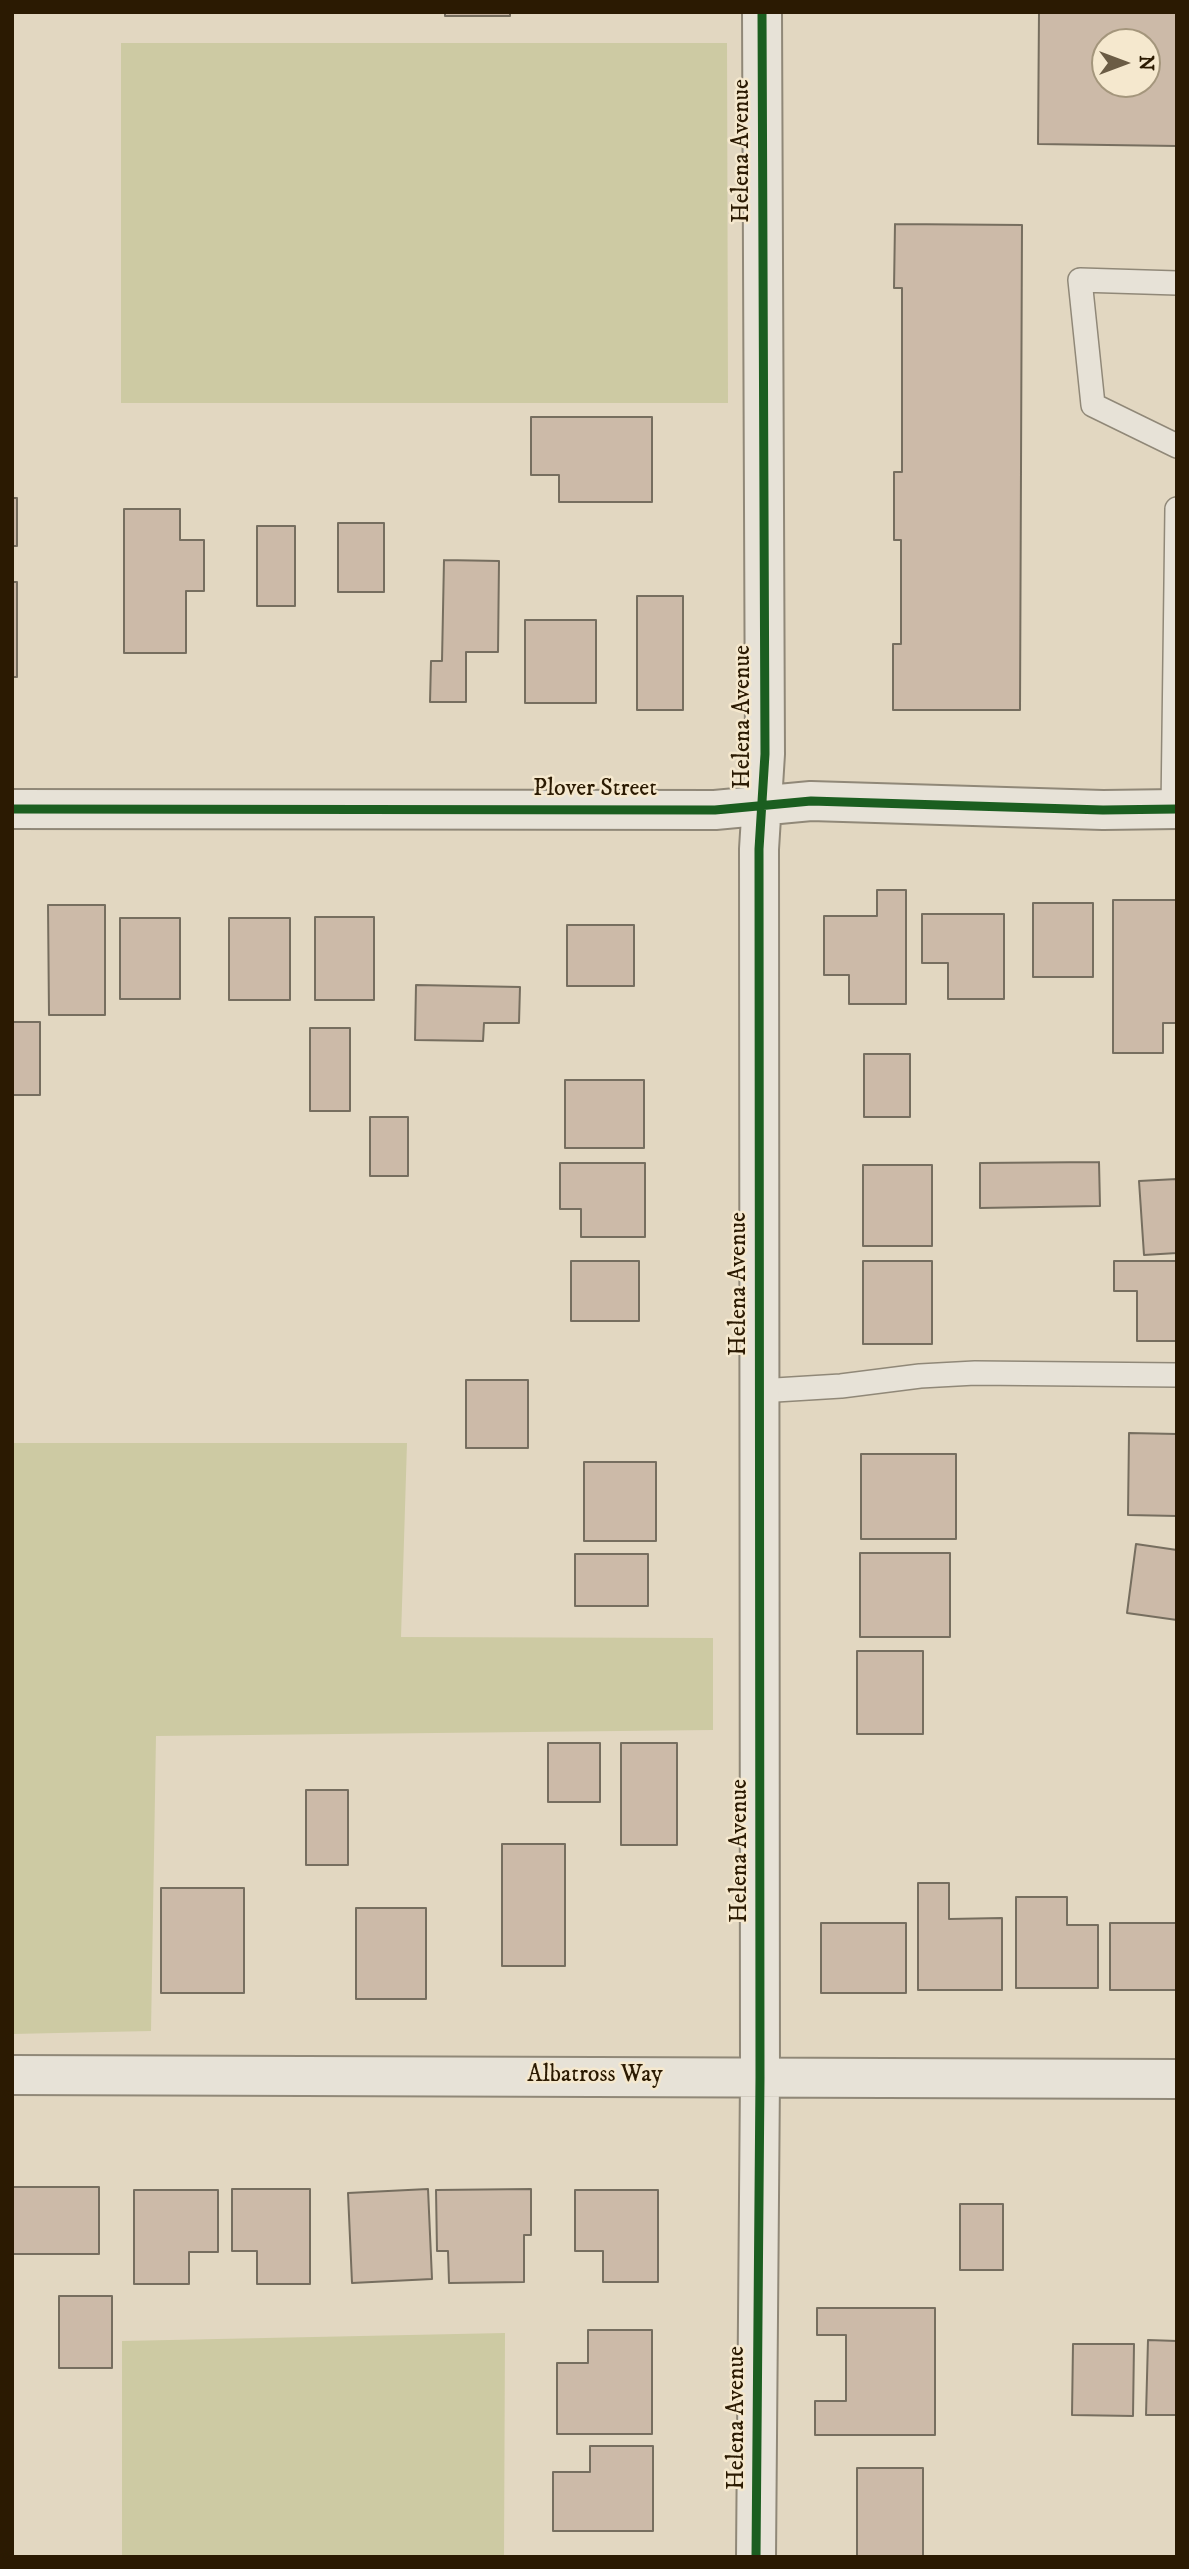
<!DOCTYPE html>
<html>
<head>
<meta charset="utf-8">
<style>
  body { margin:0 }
  #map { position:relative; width:1189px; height:2569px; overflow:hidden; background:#e2d7c1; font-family:"IM FELL DW Pica",serif }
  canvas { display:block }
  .frame { position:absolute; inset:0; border:14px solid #2b1a02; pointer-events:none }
  .north { position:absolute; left:1091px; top:28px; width:70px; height:70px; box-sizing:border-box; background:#f5e8ce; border:2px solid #a4967c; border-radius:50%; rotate:90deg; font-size:19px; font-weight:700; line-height:28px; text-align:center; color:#2b1a02 }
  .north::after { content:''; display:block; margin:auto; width:24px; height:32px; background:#6b5c45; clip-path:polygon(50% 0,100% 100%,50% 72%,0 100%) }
</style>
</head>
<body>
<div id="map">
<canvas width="1189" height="2569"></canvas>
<div class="frame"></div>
<div class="north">N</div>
</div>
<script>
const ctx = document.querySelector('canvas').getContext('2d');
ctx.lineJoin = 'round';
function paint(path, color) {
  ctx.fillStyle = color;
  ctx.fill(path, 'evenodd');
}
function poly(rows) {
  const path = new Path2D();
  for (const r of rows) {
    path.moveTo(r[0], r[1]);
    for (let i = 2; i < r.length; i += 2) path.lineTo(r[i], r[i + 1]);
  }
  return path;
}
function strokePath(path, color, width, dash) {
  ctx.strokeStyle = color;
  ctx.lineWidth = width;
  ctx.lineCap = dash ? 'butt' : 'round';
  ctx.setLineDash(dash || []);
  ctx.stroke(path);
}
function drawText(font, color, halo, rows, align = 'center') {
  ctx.font = font + ' "IM FELL DW Pica",serif';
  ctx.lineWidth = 5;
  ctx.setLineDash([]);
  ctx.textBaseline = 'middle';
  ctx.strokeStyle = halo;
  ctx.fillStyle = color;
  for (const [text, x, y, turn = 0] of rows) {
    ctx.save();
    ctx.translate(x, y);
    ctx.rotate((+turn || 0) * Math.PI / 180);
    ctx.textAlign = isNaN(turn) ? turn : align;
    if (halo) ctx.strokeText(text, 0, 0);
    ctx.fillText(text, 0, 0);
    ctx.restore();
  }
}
paint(poly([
  [121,43,727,43,728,403,121,403],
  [12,1443,407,1443,401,1637,713,1638,713,1730,156,1736,151,2031,12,2034],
  [505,2333,504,2557,122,2557,122,2341]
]), '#cdcaa3');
const building = poly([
  [445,12,510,12,510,16,445,16,445,12],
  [1039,12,1177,12,1177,146,1038,144,1039,12],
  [1105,42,1147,42,1147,84,1105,84,1105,42],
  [895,224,1022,225,1020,710,893,710,893,644,901,644,901,540,894,540,894,472,902,472,902,288,894,288,895,224],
  [531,417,652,417,652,502,559,502,559,475,531,475,531,417],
  [12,498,17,498,17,546,12,546,12,498],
  [124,509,180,509,180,540,204,540,204,591,186,591,186,653,124,653,124,509],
  [338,523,384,523,384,592,338,592,338,523],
  [257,526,295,526,295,606,257,606,257,526],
  [444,560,499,561,498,652,466,652,466,702,430,702,431,661,442,661,444,560],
  [12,582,17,582,17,677,12,677,12,582],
  [637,596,683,596,683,710,637,710,637,596],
  [525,620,596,620,596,703,525,703,525,620],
  [877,890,906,890,906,1004,849,1004,849,975,824,975,824,916,877,916,877,890],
  [1113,900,1177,900,1177,1023,1163,1023,1163,1053,1113,1053,1113,900],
  [1033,903,1093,903,1093,977,1033,977,1033,903],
  [48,905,105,905,105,1015,49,1015,48,905],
  [922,914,1004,914,1004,999,948,999,948,963,922,963,922,914],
  [315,917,374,917,374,1000,315,1000,315,917],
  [120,918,180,918,180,999,120,999,120,918],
  [229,918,290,918,290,1000,229,1000,229,918],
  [567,925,634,925,634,986,567,986,567,925],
  [416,985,520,987,519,1023,484,1023,483,1041,415,1040,416,985],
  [12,1022,40,1022,40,1095,12,1095,12,1022],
  [310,1028,350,1028,350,1111,310,1111,310,1028],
  [864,1054,910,1054,910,1117,864,1117,864,1054],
  [565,1080,644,1080,644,1148,565,1148,565,1080],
  [370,1117,408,1117,408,1176,370,1176,370,1117],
  [1099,1162,1100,1206,980,1208,980,1163,1099,1162],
  [560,1163,645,1163,645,1237,581,1237,581,1209,560,1209,560,1163],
  [863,1165,932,1165,932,1246,863,1246,863,1165],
  [1177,1179,1177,1253,1144,1255,1139,1181,1177,1179],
  [571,1261,639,1261,639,1321,571,1321,571,1261],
  [863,1261,932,1261,932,1344,863,1344,863,1261],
  [1114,1261,1177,1261,1177,1341,1137,1341,1137,1291,1114,1291,1114,1261],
  [466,1380,528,1380,528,1448,466,1448,466,1380],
  [1129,1433,1177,1434,1177,1516,1128,1515,1129,1433],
  [861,1454,956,1454,956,1539,861,1539,861,1454],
  [584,1462,656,1462,656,1541,584,1541,584,1462],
  [1136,1544,1177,1550,1177,1620,1127,1613,1136,1544],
  [860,1553,950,1553,950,1637,860,1637,860,1553],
  [575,1554,648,1554,648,1606,575,1606,575,1554],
  [857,1651,923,1651,923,1734,857,1734,857,1651],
  [548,1743,600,1743,600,1802,548,1802,548,1743],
  [621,1743,677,1743,677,1845,621,1845,621,1743],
  [306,1790,348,1790,348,1865,306,1865,306,1790],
  [502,1844,565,1844,565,1966,502,1966,502,1844],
  [918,1883,949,1883,949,1919,1002,1918,1002,1990,918,1990,918,1883],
  [161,1888,244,1888,244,1993,161,1993,161,1888],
  [1016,1897,1067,1897,1067,1925,1098,1925,1098,1988,1016,1988,1016,1897],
  [356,1908,426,1908,426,1999,356,1999,356,1908],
  [821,1923,906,1923,906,1993,821,1993,821,1923],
  [1110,1923,1177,1923,1177,1990,1110,1990,1110,1923],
  [12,2187,99,2187,99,2254,12,2254,12,2187],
  [232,2189,310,2189,310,2284,257,2284,257,2251,232,2251,232,2189],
  [428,2189,432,2279,352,2283,348,2193,428,2189],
  [531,2189,531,2235,524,2235,524,2282,449,2283,448,2251,437,2251,436,2190,531,2189],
  [134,2190,218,2190,218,2252,189,2252,189,2284,134,2284,134,2190],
  [575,2190,658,2190,658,2282,603,2282,603,2251,575,2251,575,2190],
  [960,2204,1003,2204,1003,2270,960,2270,960,2204],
  [59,2296,112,2296,112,2368,59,2368,59,2296],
  [817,2308,935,2308,935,2435,815,2435,815,2401,846,2401,846,2335,817,2335,817,2308],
  [588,2330,652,2330,652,2434,557,2434,557,2363,588,2363,588,2330],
  [1148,2340,1177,2341,1177,2415,1146,2415,1148,2340],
  [1073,2344,1134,2344,1133,2416,1072,2415,1073,2344],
  [590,2446,653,2446,653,2531,553,2531,553,2472,590,2472,590,2446],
  [857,2468,923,2468,923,2557,857,2557,857,2468]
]);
paint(building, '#ccbaa8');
strokePath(building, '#766e5f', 2);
const lane = poly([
  [1177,283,1080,280,1093,405,1177,446],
  [1173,809,1177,509],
  [759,1391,841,1386,920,1376,975,1373,1177,1375]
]);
const street = poly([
  [12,809,715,810,811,801,1103,810,1177,809],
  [12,2075,1177,2079],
  [756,2557,760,2077,759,849,765,754,762,12]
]);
strokePath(lane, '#908878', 26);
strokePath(street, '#908878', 42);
strokePath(lane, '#e7e2d7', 23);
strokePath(street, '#e7e2d7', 38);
strokePath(poly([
  [12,809,715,810,811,801,1103,810,1177,809],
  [756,2557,760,2077,759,849,765,754,762,12]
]), '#1b5e20', 9);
drawText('24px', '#2b1a02', '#f5e8ce', [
  ["Helena Avenue",743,151,-90],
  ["Helena Avenue",744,717,-90],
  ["Plover Street",595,790],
  ["Helena Avenue",740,1284,-90],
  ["Helena Avenue",741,1851,-90],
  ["Albatross Way",595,2076],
  ["Helena Avenue",738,2418,-90]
]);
</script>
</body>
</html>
